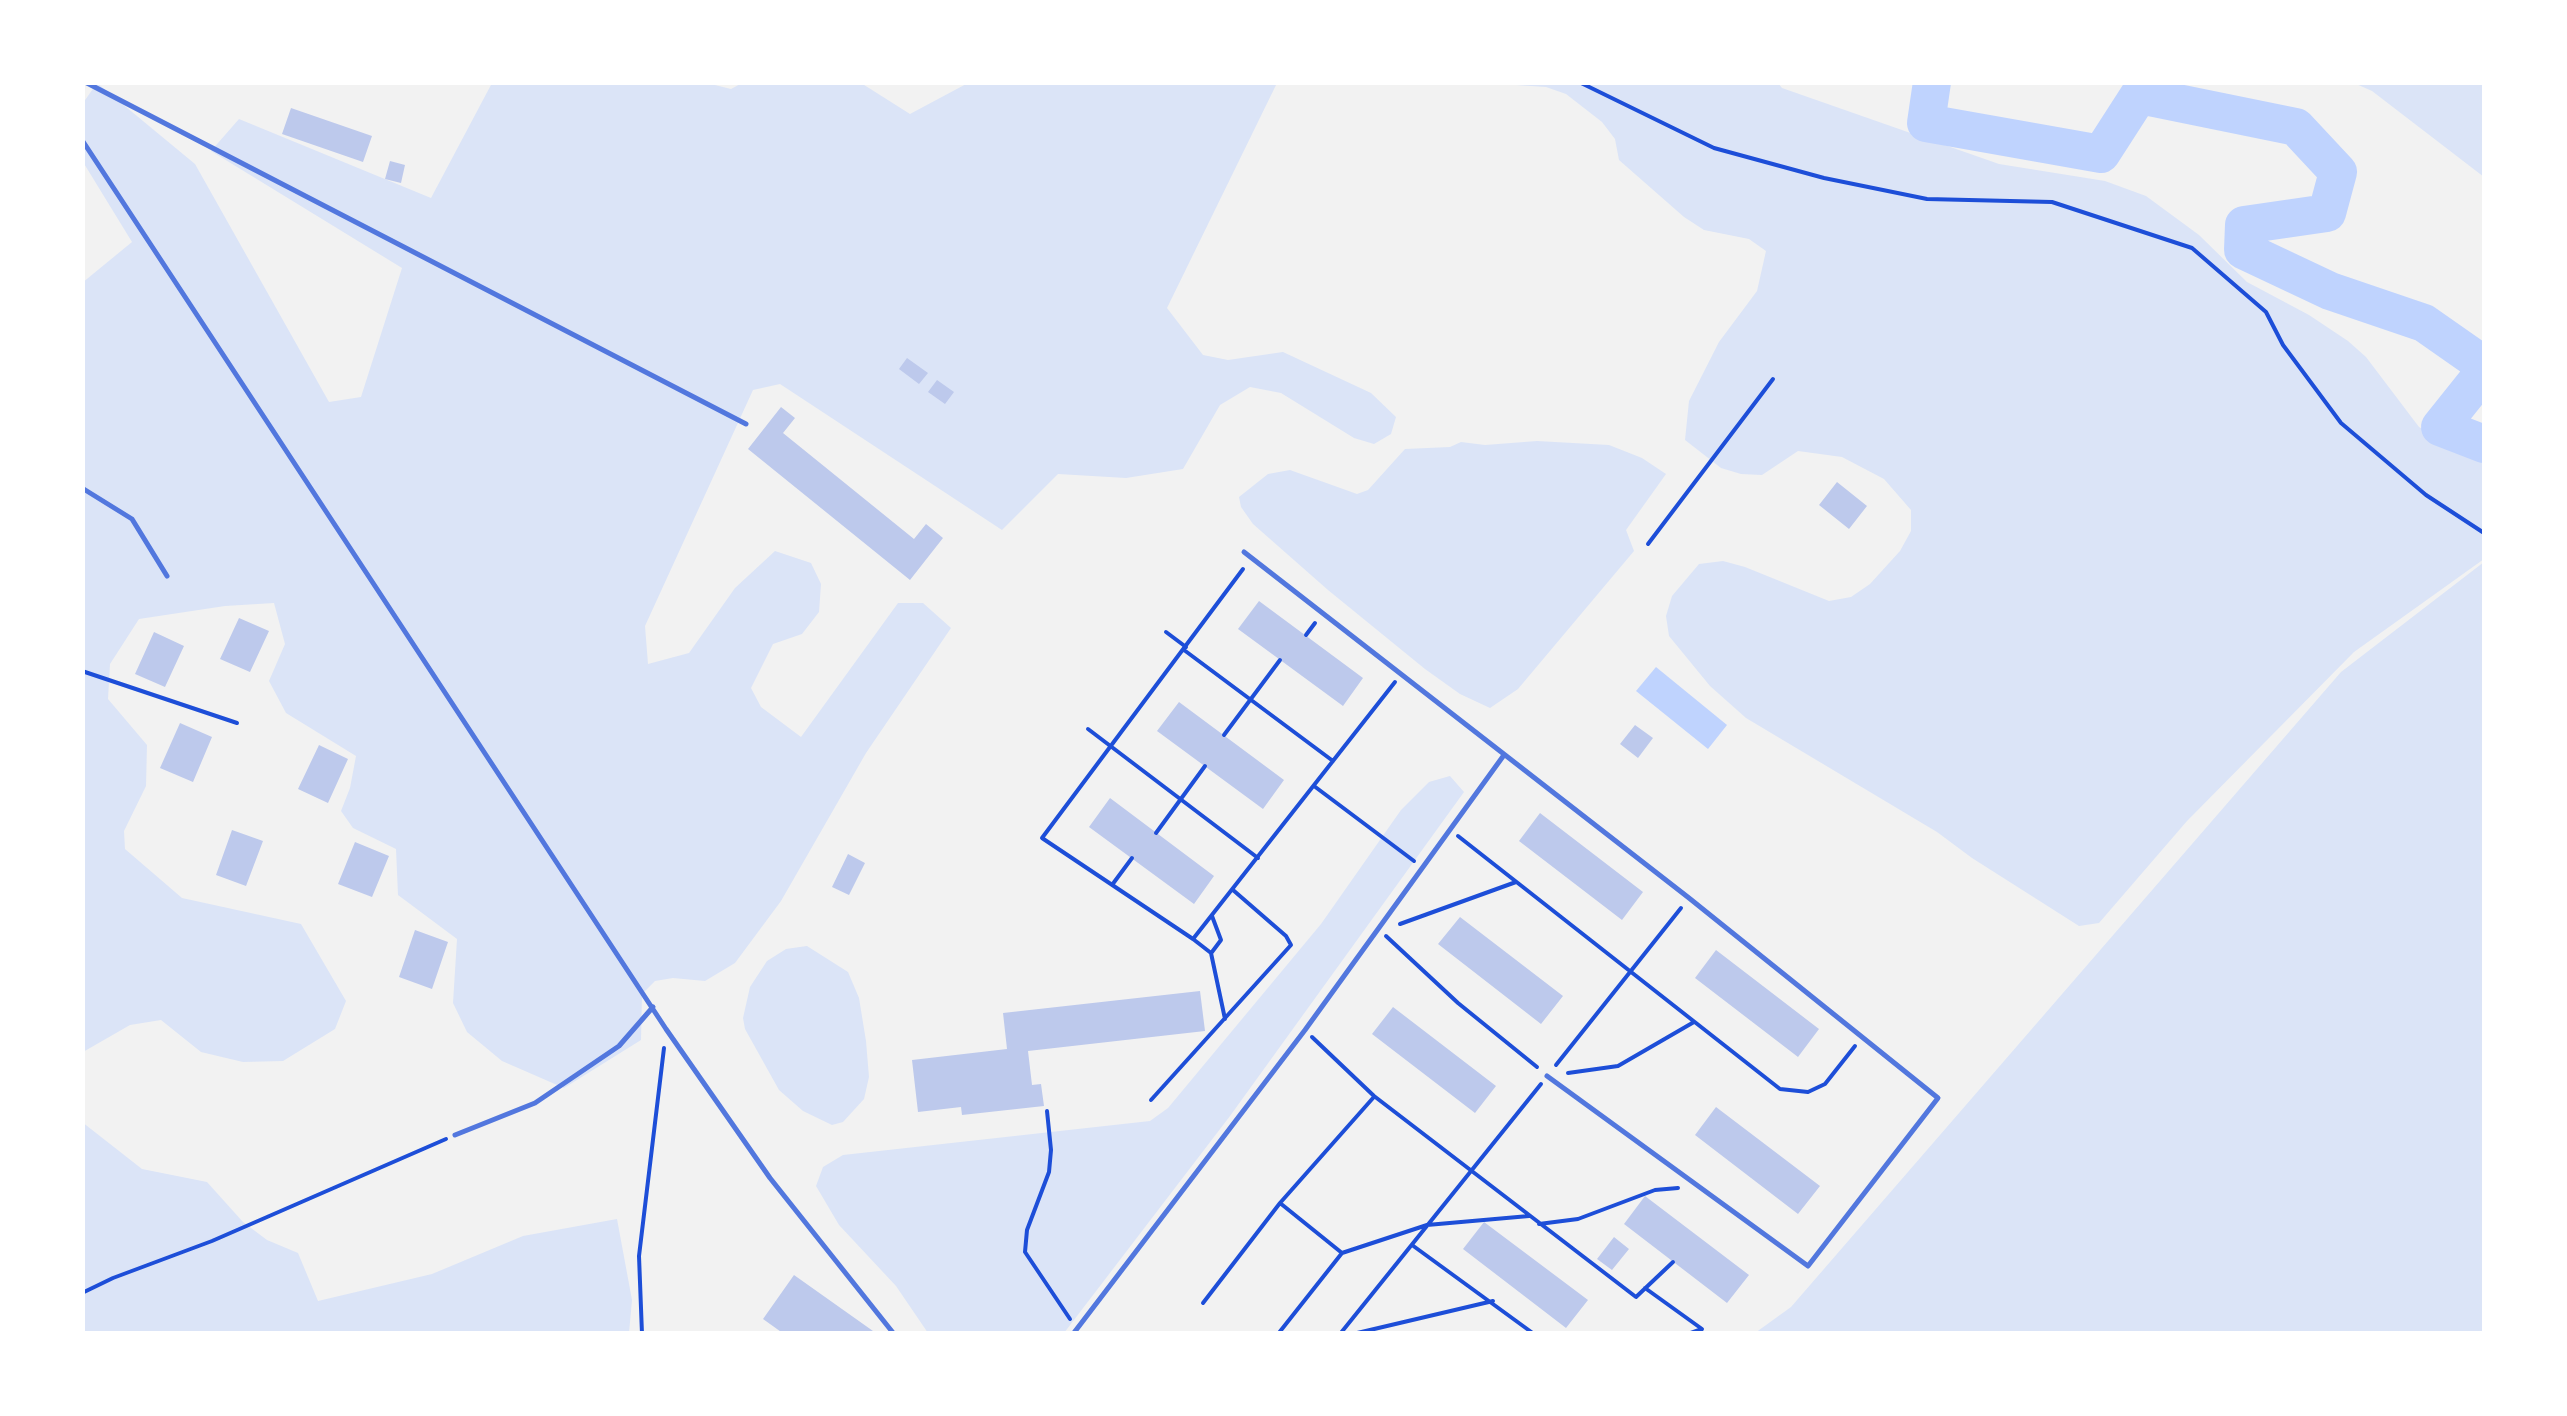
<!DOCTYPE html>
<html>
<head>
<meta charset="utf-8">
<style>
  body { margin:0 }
  #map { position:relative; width:2567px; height:1416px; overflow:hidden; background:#f2f2f2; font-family:"Work Sans",sans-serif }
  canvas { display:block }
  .frame { position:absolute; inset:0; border:85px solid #fff; pointer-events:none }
</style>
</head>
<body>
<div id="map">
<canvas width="2567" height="1416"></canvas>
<div class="frame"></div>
</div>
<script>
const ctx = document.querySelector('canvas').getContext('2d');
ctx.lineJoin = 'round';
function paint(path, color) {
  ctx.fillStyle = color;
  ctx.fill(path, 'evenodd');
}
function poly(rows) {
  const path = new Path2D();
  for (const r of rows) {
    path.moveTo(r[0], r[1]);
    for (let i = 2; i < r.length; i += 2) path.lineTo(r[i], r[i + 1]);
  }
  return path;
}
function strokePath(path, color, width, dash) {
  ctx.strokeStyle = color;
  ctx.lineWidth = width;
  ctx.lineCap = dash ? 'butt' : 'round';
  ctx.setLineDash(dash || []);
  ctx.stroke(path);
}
paint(poly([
  [703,82,731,89,742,83,861,83,910,114,968,83,1277,83,1167,308,1203,355,1228,360,1283,352,1371,393,1396,417,1391,434,1374,444,1354,438,1281,393,1250,387,1220,405,1183,469,1126,478,1058,474,1002,530,780,384,753,390,645,626,648,664,689,653,735,588,775,551,811,563,821,584,819,612,802,634,773,644,751,688,761,707,801,737,898,603,923,603,951,628,866,753,781,901,735,963,705,981,673,978,655,981,642,994,641,1040,564,1088,502,1061,467,1032,453,1003,457,939,398,895,396,849,353,828,341,811,350,788,356,756,286,713,269,681,285,644,274,603,225,606,139,619,110,664,108,699,147,745,146,786,124,831,125,849,182,898,301,924,346,1001,335,1029,283,1061,243,1062,201,1052,161,1020,130,1025,83,1052,82,283,132,242,83,162,83,103,97,83,195,164,329,402,361,397,402,268,211,151,239,119,431,198,492,83],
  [1486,83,1778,83,1782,88,1999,164,2105,181,2146,196,2199,235,2247,282,2309,315,2348,341,2366,357,2419,427,2484,462,2484,559,2354,652,2187,821,2099,923,2079,926,1972,858,1937,832,1746,718,1710,686,1669,636,1666,616,1672,596,1699,564,1723,561,1745,567,1829,601,1851,597,1870,584,1900,551,1911,531,1911,510,1884,479,1842,457,1798,451,1762,475,1741,474,1721,468,1685,440,1689,401,1719,342,1757,291,1766,251,1749,239,1704,230,1684,217,1619,160,1615,139,1602,122,1566,94,1546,87],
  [2354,83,2484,83,2484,177,2372,91],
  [1537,441,1609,445,1642,458,1666,474,1626,530,1634,551,1518,689,1490,708,1460,694,1425,669,1328,590,1253,524,1241,507,1239,497,1268,474,1290,470,1357,494,1368,490,1405,449,1450,447,1461,442,1485,445],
  [2484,562,2484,1333,1755,1333,1791,1307,2341,672],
  [1450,776,1464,792,1230,1116,1064,1333,928,1333,896,1286,839,1225,816,1186,823,1167,843,1155,1150,1121,1168,1108,1321,924,1401,810,1429,782],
  [807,946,848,972,859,998,866,1041,869,1077,864,1099,843,1122,832,1125,803,1111,779,1090,745,1029,743,1018,750,987,767,961,786,949],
  [82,1122,142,1169,207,1182,243,1222,267,1240,298,1253,318,1301,432,1274,523,1236,617,1219,632,1300,629,1333,83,1333]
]), '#dbe4f7');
paint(poly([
  [1656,667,1727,725,1708,749,1636,691]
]), '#bfd3fe');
strokePath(poly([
  [1932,82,1926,123,2101,154,2139,95,2296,127,2338,172,2327,213,2244,225,2243,250,2330,291,2424,323,2484,365],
  [2484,372,2440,427,2484,444]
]), '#bfd3fe', 38);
paint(poly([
  [291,108,372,136,363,162,282,134],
  [390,161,405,165,401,183,385,179],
  [907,358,928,373,919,384,899,369],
  [937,380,954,392,945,404,928,392],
  [781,407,795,418,783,433,914,539,926,524,943,538,910,580,748,449],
  [1837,482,1867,506,1849,529,1819,505],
  [1259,601,1363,678,1343,706,1238,629],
  [239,618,269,631,250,672,220,659],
  [154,632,184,646,165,687,135,674],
  [1179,702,1284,780,1263,809,1157,731],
  [180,723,212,737,193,782,160,768],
  [1635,725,1653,738,1638,758,1620,744],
  [319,745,348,759,328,803,298,789],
  [1110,798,1214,876,1194,904,1089,827],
  [1540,813,1643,892,1622,920,1519,841],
  [232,830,263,841,246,886,216,875],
  [355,842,389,856,372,897,338,884],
  [848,854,865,863,849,895,832,887],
  [1460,917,1563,996,1541,1024,1438,944],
  [415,930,448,942,432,989,399,977],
  [1716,950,1819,1029,1798,1057,1695,978],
  [1200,991,1205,1031,1028,1051,1032,1085,1041,1084,1044,1106,962,1115,961,1107,918,1112,912,1060,1007,1049,1003,1013],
  [1393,1007,1496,1086,1475,1113,1372,1034],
  [1716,1107,1820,1186,1798,1214,1695,1135],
  [1645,1196,1749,1275,1727,1303,1624,1224],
  [1484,1222,1588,1300,1566,1328,1463,1249],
  [1614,1237,1629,1249,1612,1270,1597,1259],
  [794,1275,873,1331,871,1334,784,1334,763,1319]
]), '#bdc9ec');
strokePath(poly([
  [1579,82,1714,148,1824,178,1927,199,2052,202,2192,248,2266,312,2283,345,2341,423,2426,495,2484,533],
  [1648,544,1773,379],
  [1243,569,1042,838,1193,939,1395,682],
  [1166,632,1186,647],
  [1306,635,1315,623],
  [1184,650,1333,761],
  [82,671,237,723],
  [1088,729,1258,858],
  [1224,735,1280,660],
  [1314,786,1414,861],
  [1156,833,1205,766],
  [1458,836,1780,1089,1808,1092,1825,1084,1855,1046],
  [1112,885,1132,858],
  [1212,916,1221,940,1212,952],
  [1400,924,1516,882],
  [1386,936,1458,1003,1537,1067],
  [1193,939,1211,953,1225,1019],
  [1312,1037,1374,1096,1636,1297,1673,1262],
  [1556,1065,1681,908],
  [1568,1073,1618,1066,1694,1022],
  [1151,1100,1291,945,1286,936,1233,890],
  [1047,1111,1051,1150,1049,1172,1027,1230,1025,1252,1070,1319],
  [1280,1203,1373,1098],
  [1539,1224,1578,1219,1655,1190,1678,1188],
  [1412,1245,1534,1334],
  [1645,1288,1702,1329,1688,1334],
  [82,1293,113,1278,212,1241,446,1139],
  [1203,1303,1280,1203,1342,1253,1427,1225,1529,1216],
  [642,1334,639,1256,664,1048],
  [1278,1334,1342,1253],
  [1340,1334,1541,1084],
  [1353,1334,1493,1301]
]), '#1d4ed8', 4);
strokePath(poly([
  [85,82,746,424],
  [82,140,666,1029,770,1178,894,1334],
  [82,488,132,519,167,576],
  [1244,552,1689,898,1938,1098,1808,1266,1547,1076],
  [455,1135,535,1103,619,1046,653,1007],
  [1073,1334,1305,1030,1504,755]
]), '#5277de', 5);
</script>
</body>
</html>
